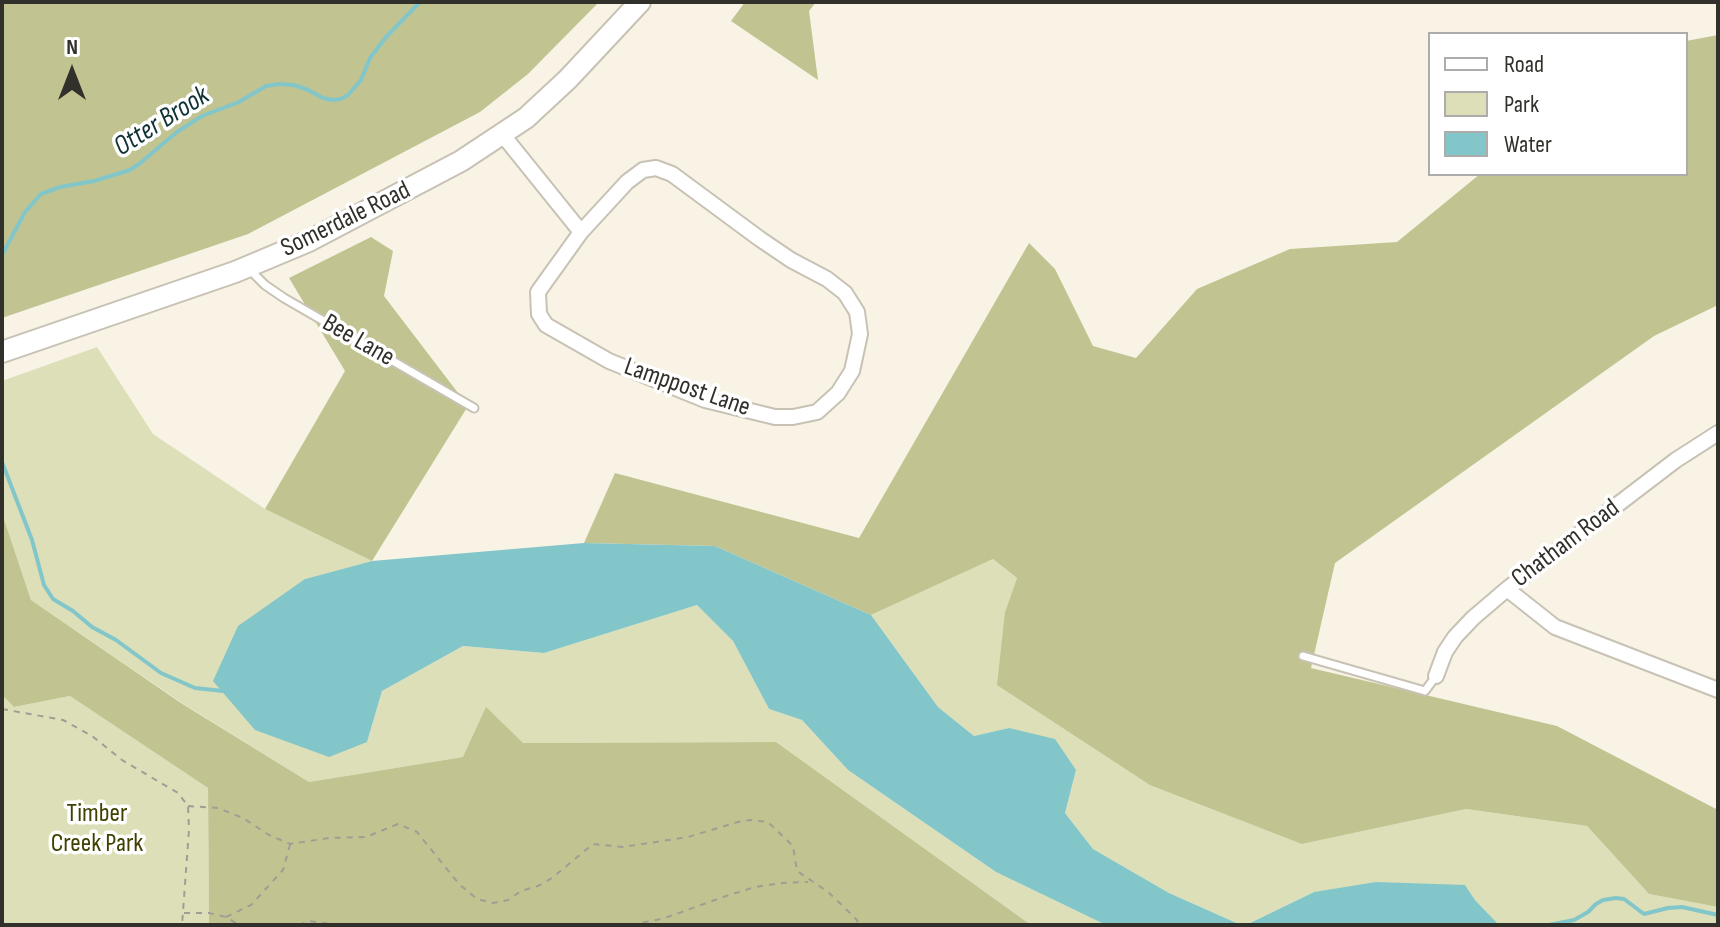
<!DOCTYPE html>
<html>
<head>
<meta charset="utf-8">
<style>
  body { margin:0 }
  #map { position:relative; width:1720px; height:927px; overflow:hidden; background:#f9f3e6; font-family:"Sofia Sans Condensed",sans-serif }
  canvas { display:block }
  .frame { position:absolute; inset:0; border:4px solid #32302b; pointer-events:none }
  .legend { position:absolute; left:1428px; top:32px; width:260px; height:144px; box-sizing:border-box; background:#fff; border:2px solid #adacaa; margin:0; padding:10px 14px; list-style:none; font-size:24px; color:#32302b }
  .legend li { display:flex; align-items:center; gap:16px; height:40px }
  .legend b { width:40px; border:2px solid #adacaa }
  .north { position:absolute; left:32px; top:32px; width:80px; height:80px; -webkit-text-stroke:6px #fff; paint-order:stroke; rotate:0deg; font-size:22px; font-weight:700; line-height:32px; text-align:center; color:#32302b }
  .north::after { content:''; display:block; margin:auto; width:28px; height:36px; background:#32302b; clip-path:polygon(50% 0,100% 100%,50% 72%,0 100%) }
</style>
</head>
<body>
<div id="map">
<canvas width="1720" height="927"></canvas>
<div class="frame"></div>
<ul class="legend">
<li><b style="height:10px;background:#fff"></b>Road</li>
<li><b style="height:22px;background:#dcdfb8"></b>Park</li>
<li><b style="height:22px;background:#82c6c9"></b>Water</li>
</ul>
<div class="north">N</div>
</div>
<script>
const ctx = document.querySelector('canvas').getContext('2d');
ctx.lineJoin = 'round';
function paint(path, color) {
  ctx.fillStyle = color;
  ctx.fill(path, 'evenodd');
}
function poly(rows) {
  const path = new Path2D();
  for (const r of rows) {
    path.moveTo(r[0], r[1]);
    for (let i = 2; i < r.length; i += 2) path.lineTo(r[i], r[i + 1]);
  }
  return path;
}
function strokePath(path, color, width, dash) {
  ctx.strokeStyle = color;
  ctx.lineWidth = width;
  ctx.lineCap = dash ? 'butt' : 'round';
  ctx.setLineDash(dash || []);
  ctx.stroke(path);
}
function drawText(font, color, halo, rows, align = 'center') {
  ctx.font = font + ' "Sofia Sans Condensed",sans-serif';
  ctx.lineWidth = 7;
  ctx.setLineDash([]);
  ctx.textBaseline = 'middle';
  ctx.strokeStyle = halo;
  ctx.fillStyle = color;
  for (const [text, x, y, turn = 0] of rows) {
    ctx.save();
    ctx.translate(x, y);
    ctx.rotate((+turn || 0) * Math.PI / 180);
    ctx.textAlign = isNaN(turn) ? turn : align;
    if (halo) ctx.strokeText(text, 0, 0);
    ctx.fillText(text, 0, 0);
    ctx.restore();
  }
}
paint(poly([
  [97,347,153,434,265,509,372,561,305,579,367,742,382,691,463,646,544,653,697,605,733,641,769,709,802,720,848,770,996,872,1106,925,1031,925,776,742,522,743,463,757,309,782,182,703,31,600,2,513,2,381],
  [993,559,1017,578,1005,612,1302,844,1466,809,1587,826,1649,894,1718,907,1718,925,1499,925,1475,900,1465,885,1314,892,1246,925,1241,925,1169,893,1093,849,1065,813,1076,770,1009,728,974,736,938,707,871,615],
  [2,695,14,707,70,696,208,788,209,925,2,925]
]), '#dcdfb8');
paint(poly([
  [2,2,599,2,528,74,480,112,248,234,2,318],
  [745,2,816,2,809,11,818,80,731,21],
  [1718,35,1718,305,1654,336,1335,563,1311,668,1557,726,1718,810,1718,907,1649,894,1587,826,1466,809,1302,844,1150,785,997,685,1005,612,1017,578,993,559,871,615,715,546,584,543,615,473,859,538,1029,243,1055,269,1093,346,1136,358,1197,289,1290,249,1397,242,1480,174,1686,174,1686,41],
  [371,237,393,251,384,296,468,406,372,561,265,509,345,371,289,278],
  [2,513,31,600,181,703,309,782,463,757,486,707,523,743,776,742,1031,925,209,925,208,788,70,696,14,707,2,695]
]), '#c1c491');
paint(poly([
  [584,543,715,546,871,615,938,707,974,736,1009,728,1055,739,1076,770,1065,813,1093,849,1169,893,1241,925,1106,925,996,872,848,770,802,720,769,709,733,641,697,605,544,653,463,646,382,691,367,742,329,757,255,730,213,681,238,626,305,579,372,561],
  [1376,882,1465,885,1475,900,1499,925,1246,925,1314,892]
]), '#82c6c9');
strokePath(poly([
  [2,255,25,212,41,194,60,187,94,181,130,170,139,164,177,132,202,116,239,102,266,86,279,84,294,85,308,90,323,98,333,100,341,99,348,95,361,80,370,58,386,37,420,2],
  [2,462,32,540,44,585,53,599,73,611,92,627,116,640,161,673,195,688,223,691],
  [1549,925,1574,920,1588,912,1596,904,1603,900,1616,898,1624,899,1644,914,1668,908,1682,907,1718,915]
]), '#82c6c9', 4);
const lane = poly([
  [248,268,265,285,284,298,474,408],
  [1303,656,1425,691,1436,676]
]);
const street = poly([
  [502,134,581,232],
  [656,168,672,174,760,239,791,260,827,279,845,293,857,312,860,334,852,371,838,393,817,412,793,417,775,417,705,400,609,361,546,325,539,314,538,292,581,232,627,182,643,170,656,168],
  [1507,589,1555,627,1718,690],
  [1436,676,1445,652,1455,637,1473,618,1507,589,1676,460,1718,433]
]);
const secondary = poly([
  [2,352,235,272,309,241,461,161,526,118,568,79,640,2]
]);
strokePath(lane, '#c8c2b5', 11);
strokePath(street, '#c8c2b5', 18);
strokePath(secondary, '#c8c2b5', 24);
strokePath(poly([
  [2,709,63,720,92,736,122,760,178,793,188,806,189,830,182,925],
  [188,806,218,808,243,818,269,835,290,844,329,838,366,837,398,824,417,832,459,884,477,899,493,903,508,900,521,891,538,886,552,878,593,844,623,847,688,837,738,822,750,820,768,822,793,846,797,871,828,892,844,907,857,920,858,925],
  [184,913,209,913,226,917,239,925],
  [226,917,251,905,283,870,290,845],
  [299,925,309,921,338,925],
  [631,925,665,918,726,896,755,887,782,883,808,882]
]), '#a29d94', 2, [6, 6]);
strokePath(lane, '#fff', 7);
strokePath(street, '#fff', 14);
strokePath(secondary, '#fff', 20);
drawText('26px', '#32302b', '#fff', [
  ["Somerdale Road",346,220,-26],
  ["Bee Lane",358,341,30],
  ["Lamppost Lane",687,388,19],
  ["Chatham Road",1566,544,-37]
]);
drawText('26px', '#404101', '#fff', [
  ["Timber",97,814],
  ["Creek Park",97,844]
]);
drawText('italic 28px', '#0f3233', '#fff', [
  ["Otter Brook",162,122,-32]
]);
</script>
</body>
</html>
